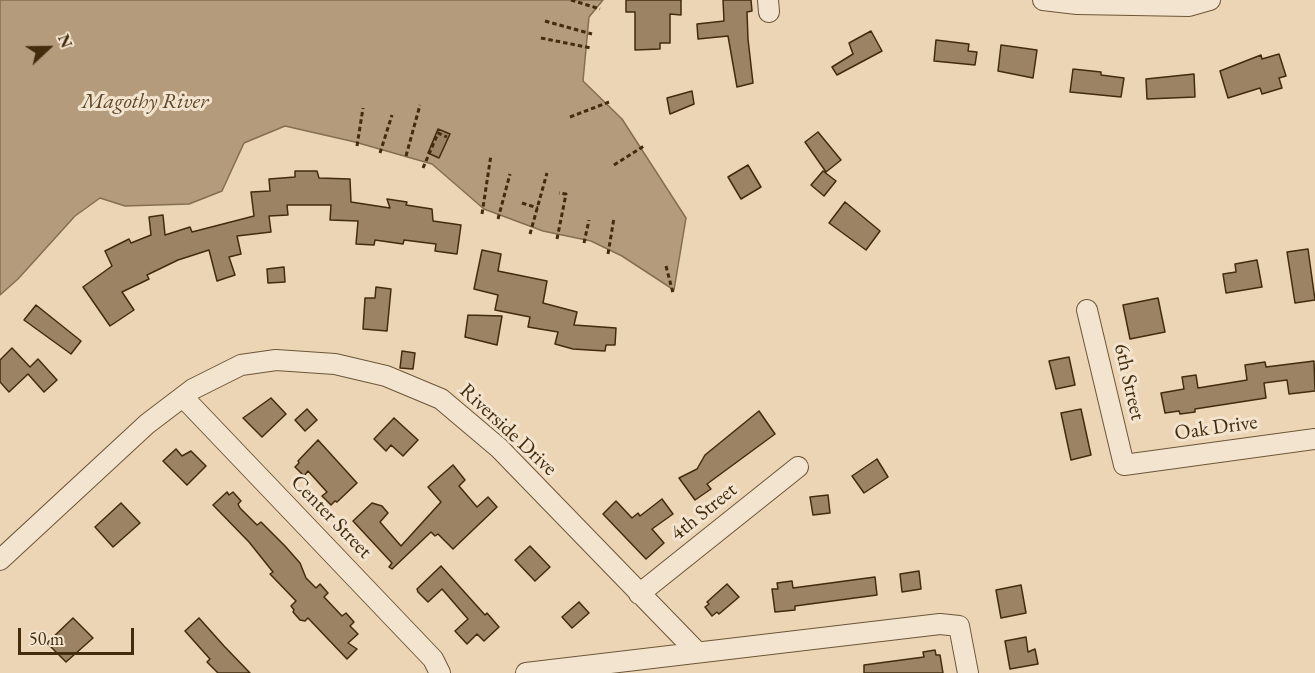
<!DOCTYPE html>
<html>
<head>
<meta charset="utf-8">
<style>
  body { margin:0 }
  #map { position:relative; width:1315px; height:673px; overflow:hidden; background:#ecd5b5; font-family:"EB Garamond",serif }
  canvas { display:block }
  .north { position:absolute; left:18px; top:18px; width:60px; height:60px; -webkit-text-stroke:4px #f3e4cf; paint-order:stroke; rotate:68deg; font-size:16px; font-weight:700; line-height:24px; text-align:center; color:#432b0d }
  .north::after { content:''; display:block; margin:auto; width:21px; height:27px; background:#432b0d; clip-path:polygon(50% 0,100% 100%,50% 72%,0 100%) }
  .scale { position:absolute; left:18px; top:628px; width:116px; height:27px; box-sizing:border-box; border:3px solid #432b0d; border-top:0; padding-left:8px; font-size:18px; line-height:21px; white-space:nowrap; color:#432b0d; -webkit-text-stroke:4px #f3e4cf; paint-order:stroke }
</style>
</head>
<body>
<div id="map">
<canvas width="1315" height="673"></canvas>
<div class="north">N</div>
<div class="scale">50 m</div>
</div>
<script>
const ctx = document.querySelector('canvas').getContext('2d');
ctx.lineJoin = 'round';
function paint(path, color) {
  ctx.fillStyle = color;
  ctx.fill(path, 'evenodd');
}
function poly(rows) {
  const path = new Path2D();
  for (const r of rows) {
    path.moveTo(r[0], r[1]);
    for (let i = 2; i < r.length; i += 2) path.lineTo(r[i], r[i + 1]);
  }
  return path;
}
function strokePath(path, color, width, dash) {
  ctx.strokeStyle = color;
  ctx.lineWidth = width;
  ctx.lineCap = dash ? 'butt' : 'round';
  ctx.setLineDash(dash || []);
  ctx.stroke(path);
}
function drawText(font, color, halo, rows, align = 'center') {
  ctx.font = font + ' "EB Garamond",serif';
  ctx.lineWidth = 6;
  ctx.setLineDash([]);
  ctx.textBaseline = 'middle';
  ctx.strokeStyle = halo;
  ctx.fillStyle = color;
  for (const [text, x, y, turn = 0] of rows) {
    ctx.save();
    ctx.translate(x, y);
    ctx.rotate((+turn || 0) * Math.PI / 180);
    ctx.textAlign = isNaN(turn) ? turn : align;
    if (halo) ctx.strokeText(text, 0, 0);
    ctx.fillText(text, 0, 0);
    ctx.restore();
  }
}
const water = poly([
  [0,0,603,0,589,17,583,81,622,119,686,218,674,290,622,256,591,241,543,231,484,209,432,164,355,142,285,126,244,143,222,191,189,204,125,206,100,198,75,216,18,279,0,295,0,0]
]);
paint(water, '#b39b7c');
strokePath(water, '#866e50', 1.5);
const building = poly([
  [626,0,681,0,681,15,670,14,670,43,660,43,660,49,635,50,635,12,626,12,626,0],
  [723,0,751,0,752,11,747,12,748,39,753,83,737,87,728,36,698,39,697,24,724,21,723,0],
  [871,31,882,51,837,75,832,67,853,54,849,43,871,31],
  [936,40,969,44,968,51,977,52,975,65,934,61,936,40],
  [1001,45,1037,50,1033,78,998,71,1001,45],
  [1279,54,1286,76,1279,78,1282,88,1262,94,1260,88,1228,98,1220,71,1261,55,1262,59,1279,54],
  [1073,69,1101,72,1101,75,1124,78,1121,97,1070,92,1073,69],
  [1194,74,1195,97,1147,99,1146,79,1194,74],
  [692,91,694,104,670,114,667,98,692,91],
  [438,129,450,134,439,158,428,153,438,129],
  [818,132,841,160,826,172,805,142,818,132],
  [748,165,761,187,741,199,728,177,748,165],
  [295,171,317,171,319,178,350,179,351,202,390,208,387,199,407,202,406,205,432,209,433,221,461,225,457,254,435,251,436,244,404,240,403,244,375,240,374,245,356,244,358,221,330,220,331,205,287,205,288,215,269,216,271,232,237,236,241,254,229,257,235,275,217,281,209,250,178,260,147,275,149,279,122,292,134,310,110,326,83,287,112,266,105,251,129,239,131,243,151,235,149,217,163,215,165,235,190,227,192,232,254,216,251,192,270,191,269,179,295,177,295,171],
  [823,171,836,181,824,196,811,185,823,171],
  [845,202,880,231,866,250,829,223,845,202],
  [1308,249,1315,300,1295,303,1287,252,1308,249],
  [482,250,501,254,498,271,547,281,543,303,577,312,574,325,616,328,615,345,606,345,605,351,573,349,555,344,558,332,528,327,530,317,495,310,498,295,474,289,482,250],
  [1257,260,1262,287,1226,293,1223,274,1236,272,1235,264,1257,260],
  [284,267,285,282,268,283,267,269,284,267],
  [376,287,391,289,387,331,363,329,365,298,375,298,376,287],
  [1158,298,1165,332,1130,339,1123,305,1158,298],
  [36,305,81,341,71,354,24,320,36,305],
  [468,315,502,316,497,345,465,337,468,315],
  [12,348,30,367,38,359,57,380,44,392,28,374,9,392,0,382,0,360,12,348],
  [402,351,415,353,413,369,400,368,402,351],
  [1069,357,1075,385,1056,389,1049,361,1069,357],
  [1314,361,1315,391,1289,394,1287,380,1264,383,1266,398,1195,409,1195,412,1180,414,1179,411,1165,413,1161,393,1184,389,1182,377,1196,375,1198,388,1247,380,1245,365,1265,362,1266,367,1314,361],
  [271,398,286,414,262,437,243,418,271,398],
  [307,409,317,420,305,431,295,420,307,409],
  [1081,409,1091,455,1071,460,1061,413,1081,409],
  [759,411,775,434,707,484,711,489,695,500,679,478,697,469,705,455,759,411],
  [394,418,418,440,403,456,391,445,386,451,374,439,394,418],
  [318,440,357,483,337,502,335,501,331,505,322,496,327,492,308,471,304,476,295,467,299,463,298,461,318,440],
  [176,449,182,456,191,451,206,466,187,485,163,461,176,449],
  [877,459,888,477,864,493,852,476,877,459],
  [453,465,465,480,459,486,477,507,488,497,497,507,453,549,438,534,435,536,431,532,392,569,389,567,392,563,353,521,372,503,382,506,388,513,380,522,401,546,441,502,428,487,453,465],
  [227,492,229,495,233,492,241,501,238,504,240,508,257,525,261,522,285,546,300,563,306,578,316,588,320,584,328,593,324,597,342,616,346,613,354,622,350,626,358,634,348,643,357,649,347,659,308,618,305,621,300,620,293,612,294,610,291,606,296,601,270,574,273,572,249,542,213,505,227,492],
  [828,495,830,513,813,515,810,497,828,495],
  [662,499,673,514,652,529,664,543,646,559,603,514,616,501,632,518,638,513,640,516,662,499],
  [121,503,140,523,113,547,95,527,121,503],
  [530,546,550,567,535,581,515,560,530,546],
  [441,566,485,615,487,613,499,627,484,641,477,634,467,644,455,631,468,619,442,589,428,602,418,592,417,589,441,566],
  [919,571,921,589,902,592,900,574,919,571],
  [875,577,877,595,795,606,795,610,775,612,772,589,778,589,777,583,792,581,793,588,875,577],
  [727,584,739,597,719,614,717,612,712,616,705,607,709,604,707,602,727,584],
  [1021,585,1026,613,1001,618,996,590,1021,585],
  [579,602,589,613,572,628,562,617,579,602],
  [73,618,93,638,66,662,47,643,73,618],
  [199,618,224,646,250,673,218,673,207,662,210,659,185,631,199,618],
  [1026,637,1028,652,1035,649,1038,664,1010,669,1005,641,1026,637],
  [935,650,936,655,940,655,943,673,864,673,864,665,924,657,923,652,935,650]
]);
paint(building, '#9b8364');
strokePath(building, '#432b0d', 1.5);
const minor = poly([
  [768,0,769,12],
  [1043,0,1077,4,1189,6,1210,0],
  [1087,310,1124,465,1315,439],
  [183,397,433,659,440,673],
  [0,560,147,424,193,389,241,365,276,360,335,364,386,376,441,399,499,448,696,651],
  [639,594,798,467],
  [526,673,940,624,959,626,968,673]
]);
strokePath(minor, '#6d5637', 22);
strokePath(poly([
  [571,0,600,9],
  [545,21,592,34],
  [541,38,591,48],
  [570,117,609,102],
  [357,146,363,108],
  [380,153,392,115],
  [406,156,420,105],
  [614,165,644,146],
  [423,168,438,133,447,137],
  [522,203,538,208],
  [482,214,491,155],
  [498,219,510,174],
  [530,234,547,173],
  [557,239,566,194,559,193],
  [584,243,589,220],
  [608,254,614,218],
  [666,266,673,293]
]), '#432b0d', 3, [4.5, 3]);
strokePath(minor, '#f3e4cf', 20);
drawText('21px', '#432b0d', '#f3e4cf', [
  ["6th Street",1129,382,77],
  ["Oak Drive",1216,428,-8],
  ["Riverside Drive",508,430,43],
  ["4th Street",704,512,-39],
  ["Center Street",331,517,46]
]);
drawText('italic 22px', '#5f4729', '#f3e4cf', [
  ["Magothy River",145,102]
]);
</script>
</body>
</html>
